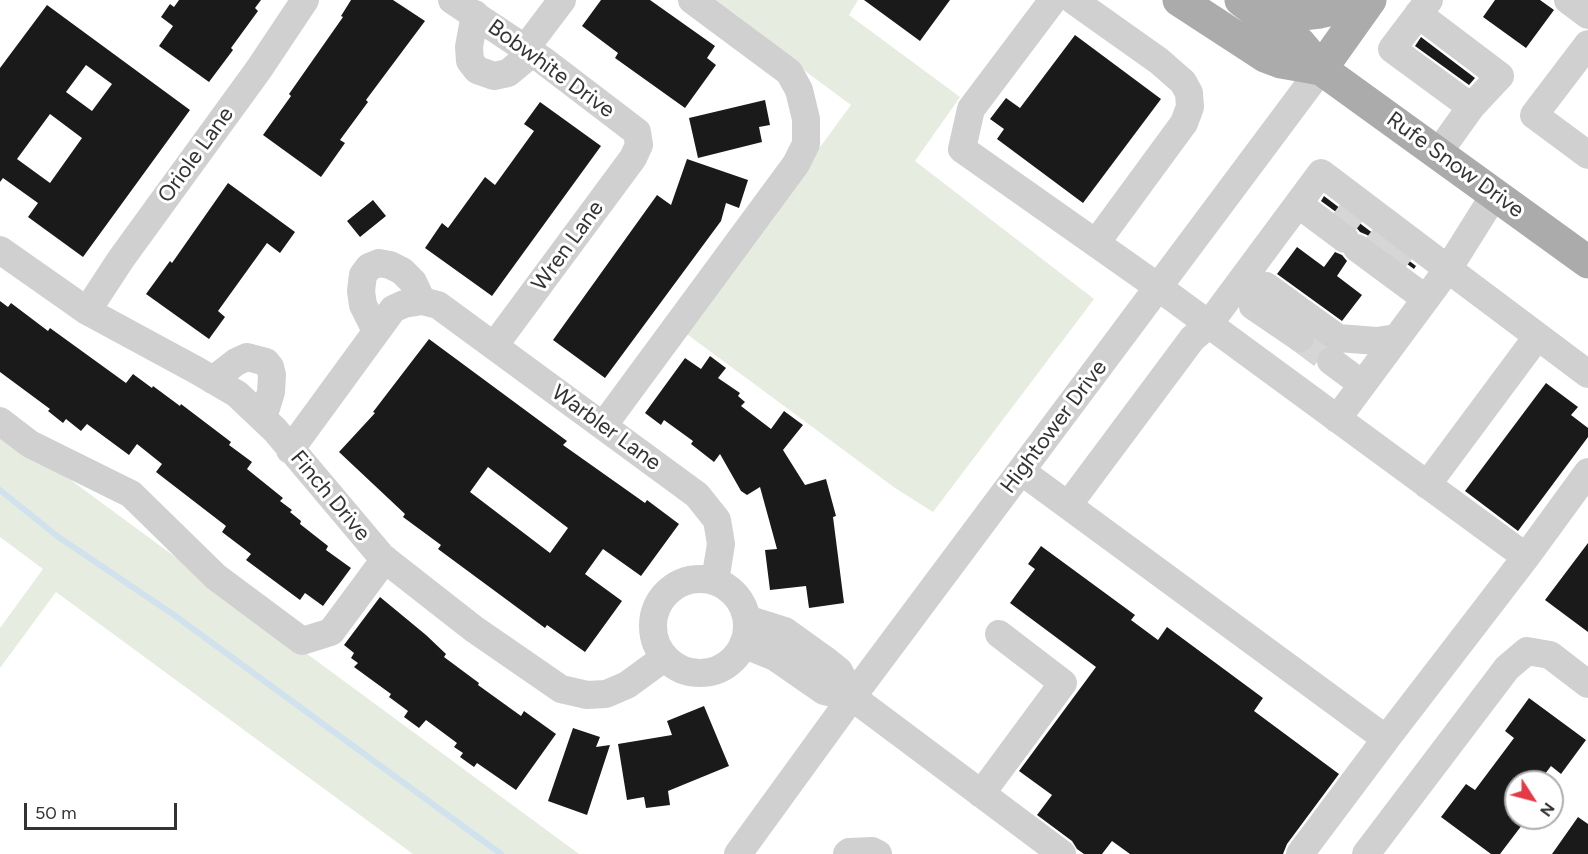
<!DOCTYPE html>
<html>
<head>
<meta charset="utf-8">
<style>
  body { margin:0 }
  #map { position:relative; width:1588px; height:854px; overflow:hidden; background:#fff; font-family:Figtree,sans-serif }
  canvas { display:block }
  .north { position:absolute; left:1504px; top:770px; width:60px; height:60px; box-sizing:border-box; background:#fff; border:2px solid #adadad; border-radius:50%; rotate:126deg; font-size:16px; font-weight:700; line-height:24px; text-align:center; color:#333 }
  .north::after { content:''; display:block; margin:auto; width:21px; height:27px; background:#e63946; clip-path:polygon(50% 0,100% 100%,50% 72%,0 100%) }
  .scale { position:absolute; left:24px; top:803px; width:153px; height:27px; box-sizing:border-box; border:3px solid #333; border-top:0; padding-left:8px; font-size:18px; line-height:21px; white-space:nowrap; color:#333; -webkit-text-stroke:4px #fff; paint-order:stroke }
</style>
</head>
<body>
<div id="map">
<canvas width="1588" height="854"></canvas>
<div class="north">N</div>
<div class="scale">50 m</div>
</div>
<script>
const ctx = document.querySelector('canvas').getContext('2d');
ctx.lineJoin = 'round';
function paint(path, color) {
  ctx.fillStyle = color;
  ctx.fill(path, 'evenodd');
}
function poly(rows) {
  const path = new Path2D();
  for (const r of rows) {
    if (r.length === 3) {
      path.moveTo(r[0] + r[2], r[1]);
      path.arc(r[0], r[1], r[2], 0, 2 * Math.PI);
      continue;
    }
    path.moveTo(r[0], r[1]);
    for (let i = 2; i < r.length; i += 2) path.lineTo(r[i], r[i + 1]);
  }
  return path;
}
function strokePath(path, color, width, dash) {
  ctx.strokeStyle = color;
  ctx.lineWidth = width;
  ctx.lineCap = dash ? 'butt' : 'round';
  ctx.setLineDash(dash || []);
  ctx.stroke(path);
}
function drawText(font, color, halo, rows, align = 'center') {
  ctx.font = font + ' Figtree,sans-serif';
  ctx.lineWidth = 6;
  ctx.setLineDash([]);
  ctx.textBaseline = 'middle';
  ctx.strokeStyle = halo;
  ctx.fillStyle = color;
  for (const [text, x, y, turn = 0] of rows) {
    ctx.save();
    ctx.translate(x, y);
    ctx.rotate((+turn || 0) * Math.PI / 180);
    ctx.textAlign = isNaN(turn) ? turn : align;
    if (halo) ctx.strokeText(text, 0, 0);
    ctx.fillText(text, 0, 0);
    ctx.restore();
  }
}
paint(poly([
  [709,0,858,0,849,15,960,97,915,161,1094,299,933,512,895,488,684,332,851,105],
  [0,428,579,854,413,854,56,592,0,668,0,628,43,569,0,537]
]), '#e6ecdf');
strokePath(poly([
  [0,490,57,536,174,615,501,854]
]), '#cfe2ee', 6);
paint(poly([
  [179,0,261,0,255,8,258,11,231,48,233,50,209,82,159,46,173,26,161,17,170,4,174,7],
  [351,0,393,0,425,21,366,100,368,102,340,140,345,143,321,177,263,135,291,96,289,94,343,17,341,16],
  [601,0,650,0,715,46,707,58,716,65,685,108,615,58,618,53,582,26],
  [864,0,950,0,920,41],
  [1495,0,1540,0,1554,10,1526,48,1483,17],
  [47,5,190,110,83,257,28,217,38,203,3,178,0,182,0,68],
  [86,65,112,84,92,111,66,92],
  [50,114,82,138,50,183,17,159],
  [1075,35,1161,99,1083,203,997,139,1004,129,990,119,1006,98,1020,108],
  [1421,37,1475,78,1469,85,1415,46],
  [765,100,770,125,759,127,762,142,698,158,689,118],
  [540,102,601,146,492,296,425,248,442,223,448,228,485,177,495,185,534,131,524,124],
  [687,159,748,180,739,208,726,203,721,221,605,378,553,340,657,195,671,205],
  [228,183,295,232,280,253,267,243,218,311,225,317,209,339,146,294,170,261,172,263],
  [1324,196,1416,266,1414,269,1367,235,1360,232,1355,226,1321,201],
  [373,200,386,216,360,237,347,221],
  [1297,247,1324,267,1335,252,1342,255,1347,261,1337,276,1362,295,1342,321,1277,274],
  [0,301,8,307,11,303,48,331,50,328,126,383,133,374,152,388,153,386,180,406,181,404,231,442,229,445,252,462,247,469,283,498,280,501,292,510,290,512,301,521,300,524,328,546,326,550,351,568,323,606,305,593,300,600,246,560,251,554,222,532,226,526,156,472,162,464,137,444,129,455,87,424,81,431,66,419,63,423,48,411,50,409,0,372],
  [429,339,567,441,563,445,645,503,647,500,679,524,641,576,603,549,585,574,622,601,585,652,547,625,545,628,438,549,441,545,403,517,405,514,339,452,375,413,373,412],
  [488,467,568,528,550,553,470,492],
  [1316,342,1323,347,1317,352,1315,360,1306,353,1313,348],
  [710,356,726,368,718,378,740,393,738,396,745,402,741,406,771,429,784,411,803,425,783,450,805,485,826,479,836,516,833,517,844,603,809,608,806,586,770,590,765,550,777,549,760,487,747,495,741,491,720,454,714,462,691,444,693,441,664,420,661,425,645,413,685,358,701,369],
  [1546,383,1578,407,1571,415,1588,428,1588,437,1518,531,1465,491],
  [1588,543,1588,632,1545,600],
  [1041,546,1135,615,1131,620,1158,640,1167,627,1263,698,1254,711,1339,774,1287,844,1283,854,1130,854,1112,841,1102,854,1084,854,1077,849,1072,841,1037,815,1052,795,1019,771,1096,667,1010,603,1035,569,1028,564],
  [380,597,426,635,446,654,444,657,479,683,478,685,521,716,524,711,556,734,516,790,477,763,474,767,460,757,463,753,454,747,457,743,426,720,419,728,404,717,408,711,389,697,391,694,354,667,358,663,351,658,354,653,344,645],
  [1529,698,1586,740,1561,774,1551,766,1539,782,1516,782,1516,821,1522,825,1500,854,1491,854,1441,817,1466,784,1475,790,1514,738,1505,731],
  [704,706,729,766,668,791,670,805,646,808,644,797,627,800,618,744,672,735,667,721],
  [573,728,600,737,596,747,610,745,587,815,548,801],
  [1578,817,1588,824,1588,854,1552,854]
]), '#1a1a1a');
strokePath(poly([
  [1343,224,1357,205],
  [1376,248,1390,230],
  [1393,261,1407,242],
  [1300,338,1331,361]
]), '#d6d6d6', 28, [28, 14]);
strokePath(poly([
  [452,0,544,61,637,132,639,145,633,158,494,346],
  [1053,0,971,109,962,149,1158,287,1526,557,1588,472],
  [1073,0,1159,61,1183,82,1189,93,1190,107,1184,123,1096,243],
  [1568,0,1588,15],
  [475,14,469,47,470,61,477,70,494,76,508,73,532,53],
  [1418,14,1500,76,1471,107,1392,49,1429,0],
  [1588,44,1534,115,1588,155],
  [525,49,562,0],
  [1438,153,1471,107],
  [1495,194,1448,269,1588,374],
  [1298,204,1345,239],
  [1357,248,1426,299],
  [0,250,87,311,196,370,237,394,275,430,382,557,474,629,561,689,587,695,606,694,627,685,664,658],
  [1254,292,1266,286,1338,338,1377,341,1396,338],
  [1254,292,1253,306,1300,338],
  [87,311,121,259,259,69,305,0],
  [376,331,363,305,361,291,363,275,369,267,379,263,390,265,402,271,413,282,422,301],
  [1331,361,1362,384],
  [213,380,236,362,247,357,266,362,270,367,272,375,271,392,263,418],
  [0,421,30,444,131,494,216,577,302,641,331,632,385,559],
  [603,426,796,164,806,144,806,119,799,90,789,72,692,0],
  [290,450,393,309,404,304,422,301,438,305,697,495,717,520,721,544,715,581],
  [1021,471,1386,739,1300,854],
  [1427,485,1537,337],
  [1069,504,1192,339,1209,324,1321,173,1448,269,1337,419],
  [700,626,47],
  [747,619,785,631,824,659,839,671,852,697],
  [743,644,775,657,824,691,852,697,1062,854],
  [1386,739,1526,557],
  [981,794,1063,683,999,634],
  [738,854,852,697,1321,69],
  [847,854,849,852,872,851,878,854],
  [1366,854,1507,668,1527,651,1550,655,1588,684]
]), '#d0d0d0', 28);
strokePath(poly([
  [1179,0,1265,56,1281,62,1321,69],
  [1241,0,1299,43,1321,69,1588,262],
  [1262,15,1284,16,1320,12,1343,7,1359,0],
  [1321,69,1370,0]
]), '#ababab', 33);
drawText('22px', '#333', '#fff', [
  ["Bobwhite Drive",551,69,36],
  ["Oriole Lane",196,155,-54],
  ["Rufe Snow Drive",1455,165,36],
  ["Wren Lane",568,246,-54],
  ["Hightower Drive",1054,427,-53],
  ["Warbler Lane",606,428,36],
  ["Finch Drive",330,496,50]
]);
</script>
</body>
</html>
